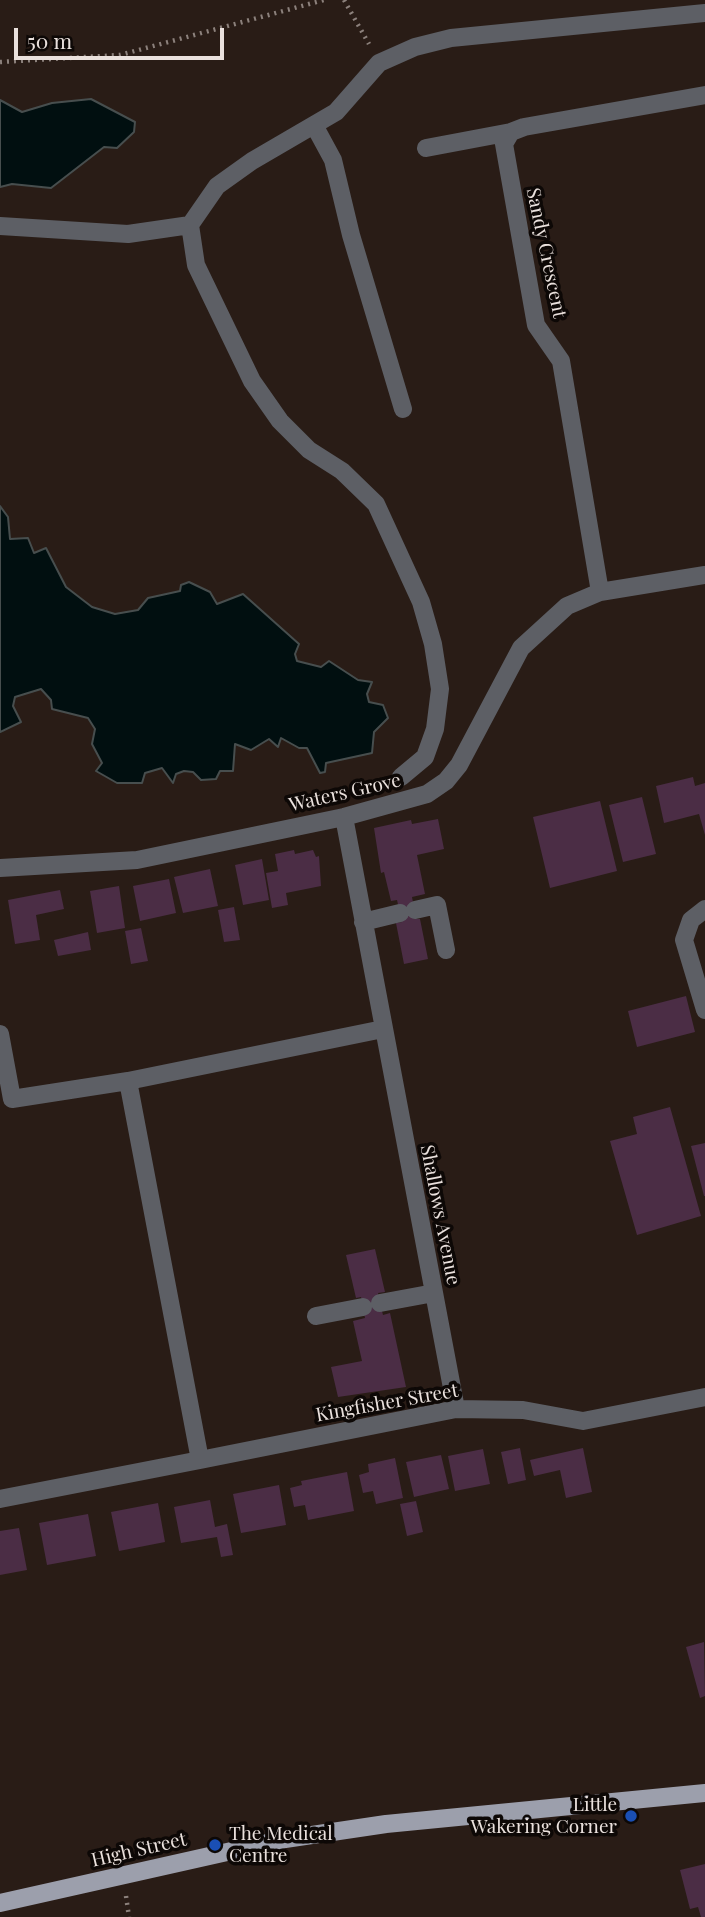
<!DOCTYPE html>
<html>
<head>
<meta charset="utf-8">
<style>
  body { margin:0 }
  #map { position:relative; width:705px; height:1917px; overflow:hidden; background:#291c16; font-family:"Playfair Display",serif }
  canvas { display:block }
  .scale { position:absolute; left:14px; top:28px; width:210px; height:32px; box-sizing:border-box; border:4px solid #eae1dd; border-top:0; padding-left:9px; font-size:21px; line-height:24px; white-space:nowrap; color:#eae1dd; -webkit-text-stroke:5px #0d0806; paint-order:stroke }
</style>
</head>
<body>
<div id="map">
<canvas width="705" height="1917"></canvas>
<div class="scale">50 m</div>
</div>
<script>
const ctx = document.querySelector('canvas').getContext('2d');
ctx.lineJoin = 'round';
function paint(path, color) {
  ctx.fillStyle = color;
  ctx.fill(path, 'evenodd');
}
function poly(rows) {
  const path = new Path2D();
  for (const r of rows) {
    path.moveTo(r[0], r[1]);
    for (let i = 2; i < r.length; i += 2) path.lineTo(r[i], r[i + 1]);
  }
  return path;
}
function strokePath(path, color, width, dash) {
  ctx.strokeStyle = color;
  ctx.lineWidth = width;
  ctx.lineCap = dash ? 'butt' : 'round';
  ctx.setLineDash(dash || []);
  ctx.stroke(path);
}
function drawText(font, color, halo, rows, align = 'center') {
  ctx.font = font + ' "Playfair Display",serif';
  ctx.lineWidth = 7;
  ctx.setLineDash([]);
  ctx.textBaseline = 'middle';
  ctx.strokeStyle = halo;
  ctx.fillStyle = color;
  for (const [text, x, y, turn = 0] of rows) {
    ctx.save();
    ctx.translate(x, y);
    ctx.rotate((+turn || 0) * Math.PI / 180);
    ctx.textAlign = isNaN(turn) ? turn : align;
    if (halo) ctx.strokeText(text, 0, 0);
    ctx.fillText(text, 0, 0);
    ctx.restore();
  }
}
const water = poly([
  [91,99,135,122,134,132,117,148,104,147,51,188,12,184,0,187,0,100,22,112,52,103,91,99],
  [0,506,8,517,10,539,28,538,34,553,46,548,66,587,92,607,115,614,138,610,148,598,180,591,181,585,189,582,210,592,217,604,243,594,299,644,295,654,297,661,321,667,329,661,358,680,372,682,367,694,369,702,383,705,388,718,374,732,372,753,326,763,325,772,320,773,307,748,299,748,281,738,278,747,269,739,251,750,235,744,233,771,220,771,216,779,201,780,193,772,184,771,176,774,173,783,162,768,145,773,142,783,117,783,96,771,102,763,92,744,95,729,88,718,52,709,51,700,41,689,15,697,13,706,21,722,0,732,0,506]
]);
paint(water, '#010f10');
strokePath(water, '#474e4e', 2);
paint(poly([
  [693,777,695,786,705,783,705,835,699,814,664,823,656,786],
  [642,797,656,854,623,862,609,805],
  [600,801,617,871,550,888,533,817],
  [438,819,444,849,417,855,425,894,412,897,416,919,420,919,428,959,404,964,396,923,402,922,397,900,391,901,384,872,381,873,374,828,411,820,412,824],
  [294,850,295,854,313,850,316,857,319,856,321,886,286,893,288,905,272,908,266,873,278,871,275,854],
  [262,859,269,900,243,905,235,865],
  [210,869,218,906,183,913,174,877],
  [169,879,176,913,140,921,133,886],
  [119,886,125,928,97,933,90,891],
  [60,890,64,909,36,915,40,940,15,944,8,900],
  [234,907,240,940,224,942,218,910],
  [141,928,148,961,131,964,125,931],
  [88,932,91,950,58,956,54,940],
  [686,996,695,1032,637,1047,628,1011],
  [670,1107,701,1216,637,1235,610,1141,637,1134,633,1117],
  [705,1143,705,1196,704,1196,691,1146],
  [375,1249,385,1292,378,1293,380,1303,383,1315,390,1313,406,1387,338,1397,331,1367,362,1361,353,1321,365,1318,361,1297,356,1298,346,1255],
  [520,1448,526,1480,508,1484,501,1452],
  [583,1448,592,1492,566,1498,560,1470,534,1476,530,1460],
  [483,1449,490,1484,455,1491,448,1456],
  [441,1455,449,1489,414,1497,406,1462],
  [395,1458,403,1498,376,1504,373,1491,363,1493,359,1475,369,1472,368,1464],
  [347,1472,354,1511,308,1520,305,1505,294,1507,290,1488,302,1485,301,1481],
  [279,1485,286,1525,241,1533,233,1494],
  [210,1500,215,1527,227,1524,233,1555,221,1557,217,1537,181,1543,174,1507],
  [416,1501,423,1532,407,1536,400,1504],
  [158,1503,165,1542,119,1551,111,1512],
  [88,1514,96,1556,47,1565,39,1523],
  [19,1528,27,1570,0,1575,0,1531],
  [704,1642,705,1696,700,1698,686,1647],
  [705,1864,705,1917,701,1917,698,1907,690,1909,680,1870]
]), '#4b2d45');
strokePath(poly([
  [344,0,369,44],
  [0,62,120,55,324,0],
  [126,1896,129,1917]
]), '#8c817c', 4.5, [2, 5]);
strokePath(poly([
  [705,95,524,127,511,132,504,144,536,325,561,361,600,592,705,575],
  [314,125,333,160,351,235,403,409],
  [426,148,511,132],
  [0,226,128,234,190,225],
  [401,777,425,757,435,729,440,689,433,644,421,602,376,504,342,471,309,450,280,421,252,381,196,265,190,225,217,186,252,161,336,112,379,63,415,47,451,38,705,13],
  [344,817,456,1409],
  [0,868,137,860,344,817,427,794,446,781,459,765,521,648,567,606,600,592],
  [705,909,691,920,684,940,705,1010],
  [415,910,437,905,446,950],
  [363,922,400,913],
  [0,1034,12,1099,128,1081,383,1029],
  [128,1081,200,1460,456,1409,523,1410,583,1421,705,1397],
  [380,1303,434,1293],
  [316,1316,363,1307],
  [0,1499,200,1460]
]), '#5d5f65', 18);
strokePath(poly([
  [0,1903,285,1839,386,1824,705,1793]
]), '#9c9fac', 18);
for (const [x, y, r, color] of [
  [631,1816,7,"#1a4fb4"],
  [215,1845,7,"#1a4fb4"]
]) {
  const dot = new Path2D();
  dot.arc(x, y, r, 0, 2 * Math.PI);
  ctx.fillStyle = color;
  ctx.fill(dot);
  strokePath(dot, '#0d0806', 2.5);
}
drawText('19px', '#eae1dd', '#0d0806', [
  ["Sandy Crescent",546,253,78],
  ["Waters Grove",345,793,-13],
  ["Shallows Avenue",440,1215,79],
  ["Kingfisher Street",387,1403,-10],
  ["High Street",139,1850,-13]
]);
drawText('19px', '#eae1dd', '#0d0806', [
  ["Little",617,1805],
  ["Wakering Corner",617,1827],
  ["The Medical",229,1834,"left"],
  ["Centre",229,1856,"left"]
], 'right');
</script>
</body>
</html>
